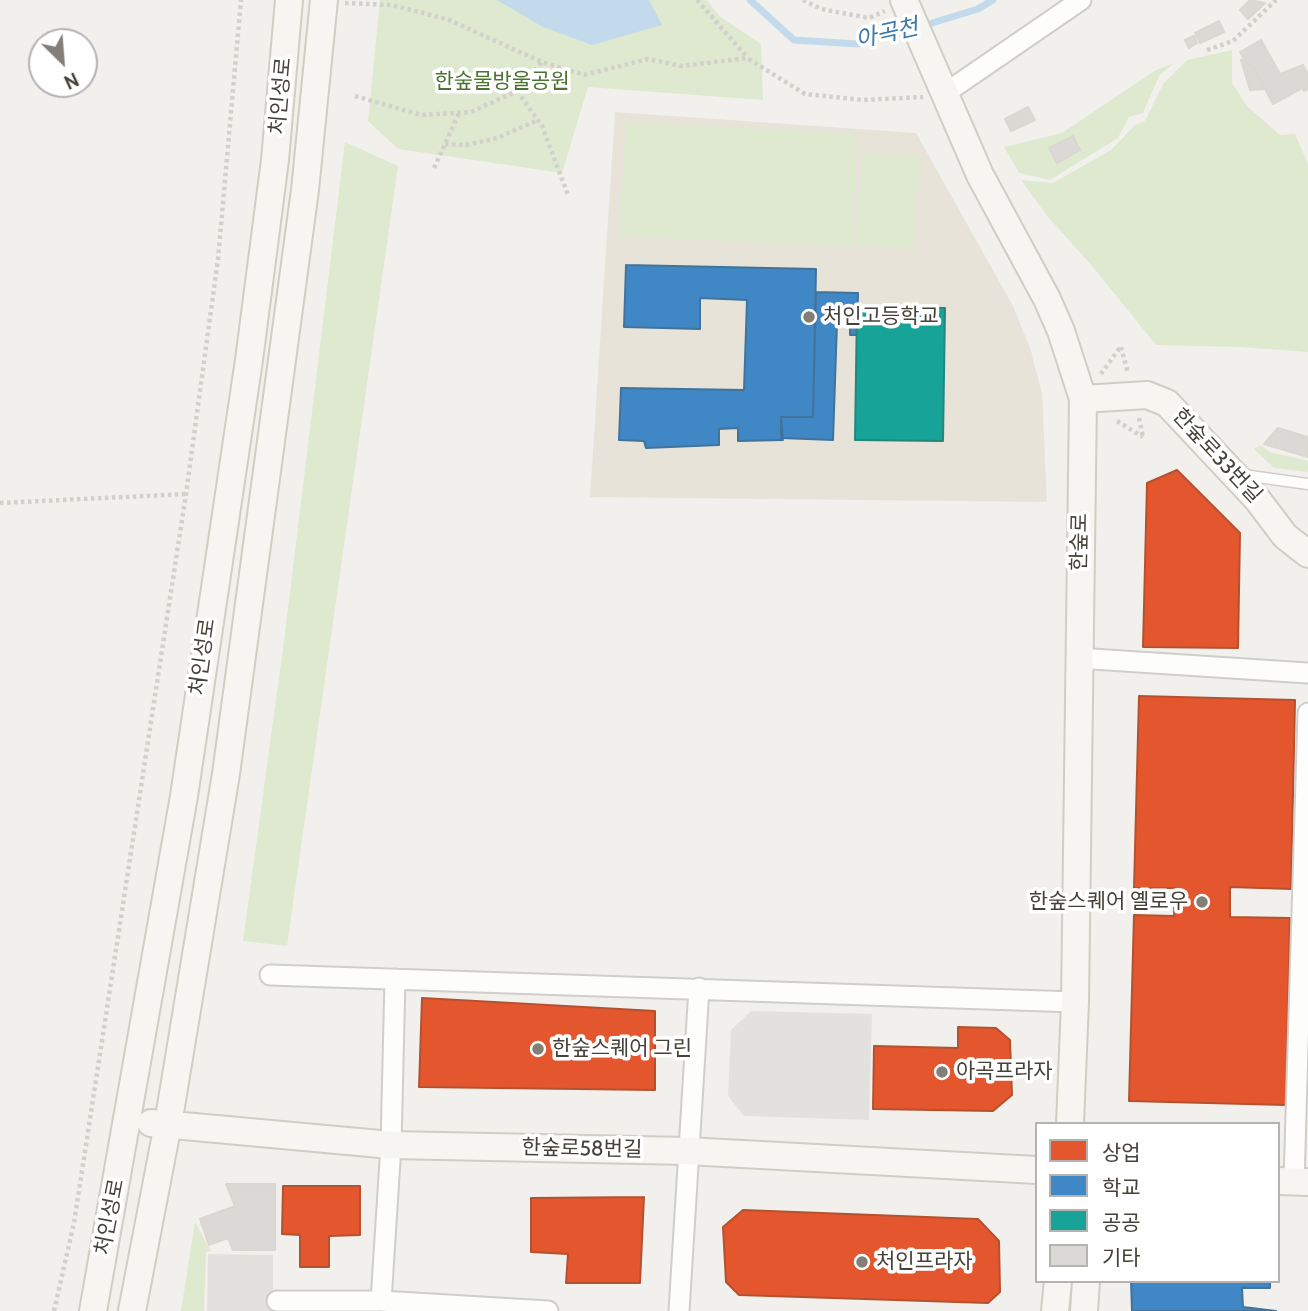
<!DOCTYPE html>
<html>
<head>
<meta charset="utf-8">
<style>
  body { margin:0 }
  #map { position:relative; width:1308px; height:1311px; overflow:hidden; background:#f2f0ec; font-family:Cabin,"Noto Sans KR",sans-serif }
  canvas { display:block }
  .legend { position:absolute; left:1035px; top:1122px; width:245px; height:161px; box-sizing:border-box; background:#fff; border:2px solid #b5b3b0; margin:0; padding:9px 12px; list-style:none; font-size:21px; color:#474239 }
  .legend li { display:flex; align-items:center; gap:14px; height:35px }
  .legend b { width:35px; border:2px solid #b5b3b0 }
  .north { position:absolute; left:28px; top:28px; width:70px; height:70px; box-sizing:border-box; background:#fff; border:2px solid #b5b3b0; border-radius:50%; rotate:155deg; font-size:19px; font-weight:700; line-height:28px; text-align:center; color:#474239 }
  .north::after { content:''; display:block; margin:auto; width:24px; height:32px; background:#837f78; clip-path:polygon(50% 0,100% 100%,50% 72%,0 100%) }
</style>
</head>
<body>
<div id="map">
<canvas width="1308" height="1311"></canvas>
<ul class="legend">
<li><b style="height:19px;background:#e4572e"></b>상업</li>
<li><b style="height:19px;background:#3f88c5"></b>학교</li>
<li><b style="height:19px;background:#17a398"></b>공공</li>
<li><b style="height:19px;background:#dbd9d5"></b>기타</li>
</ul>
<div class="north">N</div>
</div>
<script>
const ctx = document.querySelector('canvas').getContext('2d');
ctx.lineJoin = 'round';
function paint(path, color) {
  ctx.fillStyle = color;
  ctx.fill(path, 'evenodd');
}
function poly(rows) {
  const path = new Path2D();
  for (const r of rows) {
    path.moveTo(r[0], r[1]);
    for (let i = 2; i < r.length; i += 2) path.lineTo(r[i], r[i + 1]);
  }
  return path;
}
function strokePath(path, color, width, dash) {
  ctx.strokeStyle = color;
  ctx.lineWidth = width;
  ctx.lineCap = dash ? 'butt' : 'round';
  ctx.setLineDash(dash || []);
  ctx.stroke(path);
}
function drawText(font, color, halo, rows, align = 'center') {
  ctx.font = font + ' Cabin,"Noto Sans KR",sans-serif';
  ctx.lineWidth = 7;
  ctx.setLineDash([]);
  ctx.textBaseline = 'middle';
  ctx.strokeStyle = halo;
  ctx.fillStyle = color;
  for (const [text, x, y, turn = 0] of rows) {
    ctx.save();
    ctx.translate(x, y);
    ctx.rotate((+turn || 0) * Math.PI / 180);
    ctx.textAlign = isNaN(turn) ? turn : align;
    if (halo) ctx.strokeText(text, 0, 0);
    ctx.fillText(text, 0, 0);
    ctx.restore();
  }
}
paint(poly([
  [615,112,916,133,1013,306,1031,351,1042,393,1047,502,590,497]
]), '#e7e3d9');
paint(poly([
  [380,0,707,0,719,16,761,44,763,100,588,87,562,173,398,149,368,121],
  [1232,50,1232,83,1247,106,1280,135,1295,134,1308,164,1308,352,1241,347,1156,345,1093,267,1048,217,1021,180,1053,183,1111,150,1135,125,1145,121,1163,84,1187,60],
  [1174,63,1159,76,1143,113,1129,117,1118,138,1050,180,1019,173,1004,147,1062,133,1156,70],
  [626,122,858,134,852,247,620,236],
  [345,142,398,166,287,946,243,941,284,641],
  [862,152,921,157,913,249,855,245],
  [1261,445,1270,452,1308,461,1308,472,1274,468,1254,449],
  [195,1222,211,1251,206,1252,204,1311,181,1311]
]), '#dfe9cf');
paint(poly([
  [751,1011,872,1014,869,1120,744,1116,728,1096,731,1030],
  [208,1254,273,1255,273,1311,207,1311]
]), '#e3e1dd');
paint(poly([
  [497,0,649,0,662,25,592,45,543,27]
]), '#c2daeb');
const shops = poly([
  [1177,470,1240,533,1238,648,1143,647,1147,483,1177,470],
  [1139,696,1295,700,1291,889,1230,887,1230,917,1290,918,1286,1105,1129,1101,1134,915,1174,916,1175,888,1134,888,1139,696],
  [422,998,655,1011,655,1090,419,1087,422,998],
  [958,1027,996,1028,1010,1040,1012,1095,993,1111,873,1109,874,1046,958,1048,958,1027],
  [283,1186,360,1186,360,1235,329,1236,329,1267,300,1267,300,1235,282,1234,283,1186],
  [644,1197,640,1283,566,1283,568,1254,531,1252,531,1198,644,1197],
  [743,1210,978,1219,999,1241,1000,1292,988,1303,739,1295,726,1282,723,1227,743,1210]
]);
paint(shops, '#e4572e');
strokePath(shops, '#b55131', 2);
const schools = poly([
  [626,265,816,269,813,417,781,417,783,440,738,441,738,428,719,429,719,445,646,448,644,441,619,440,621,388,744,390,747,300,700,298,700,329,624,327,626,265],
  [816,292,858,293,857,335,850,335,850,323,837,323,833,440,781,438,781,417,813,417,816,292],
  [1131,1281,1270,1281,1270,1288,1242,1288,1243,1307,1276,1311,1132,1311,1131,1281]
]);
paint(schools, '#3f88c5');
strokePath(schools, '#41739b', 2);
const public = poly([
  [857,307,945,308,943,441,855,440,857,307]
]);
paint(public, '#17a398');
strokePath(public, '#25867c', 2);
strokePath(poly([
  [750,0,794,40,858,44,911,29],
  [922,26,978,9,993,0]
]), '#c2daeb', 7);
const building = poly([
  [1250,0,1265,3,1248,19,1240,10,1250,0],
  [1219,21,1224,32,1200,43,1195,33,1219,21],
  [1194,36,1197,43,1189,48,1185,40,1194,36],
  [1261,40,1280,74,1303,65,1308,74,1308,89,1304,91,1302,88,1273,104,1252,64,1247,65,1240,52,1261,40],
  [1243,59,1247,65,1252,64,1265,89,1250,90,1241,60,1243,59],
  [1028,107,1035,120,1011,131,1005,119,1028,107],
  [1073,136,1080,150,1057,163,1049,148,1073,136],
  [1278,428,1308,437,1308,457,1264,444,1278,428],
  [226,1184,275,1184,275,1250,233,1250,228,1238,209,1245,200,1219,235,1206,226,1184]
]);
paint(building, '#dbd9d5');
strokePath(building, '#dad7d2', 2);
const lane = poly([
  [1243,475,1308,484]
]);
const street = poly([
  [944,94,1081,0],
  [1077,658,1308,673],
  [270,975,1075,1002],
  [1294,1181,1308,713],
  [277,1301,381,1301,548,1311],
  [381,1301,391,1145,395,979],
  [679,1311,699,988]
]);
const secondary = poly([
  [904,0,980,175,1047,299,1061,331,1083,399,1075,1002,1070,1124],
  [1083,399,1147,395,1167,403,1257,499,1285,536,1308,554],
  [151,1123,391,1145,687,1151,1037,1170],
  [1278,1181,1308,1182],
  [93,1311,184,796,249,360,275,160,289,0],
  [132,1311,168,1124,226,774,305,190,324,0],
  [1055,1311,1058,1281],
  [1084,1311,1086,1281]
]);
strokePath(lane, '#d0ceca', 13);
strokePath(street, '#d0ceca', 23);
strokePath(secondary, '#d0cdc4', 30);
strokePath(poly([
  [697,0,747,57],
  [803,0,821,9,869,18,885,11],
  [345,3,391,5,447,19,542,62,584,75,648,59,682,66,747,58,805,94,863,100,923,97],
  [1207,50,1233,41,1276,0],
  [517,91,542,126,568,195],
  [355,96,421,115,471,112,517,91,542,62],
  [445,144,466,145,497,138,538,120],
  [434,168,459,113],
  [1121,347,1128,373],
  [1101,374,1121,346],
  [1139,418,1143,437],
  [1117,421,1143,437],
  [0,503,186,494],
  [54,1311,74,1223,186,494,218,259,241,0]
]), '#d2d0cb', 4.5, [3.5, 3.5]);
strokePath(lane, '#fdfdfc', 10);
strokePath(street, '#fdfdfc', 19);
strokePath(secondary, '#f6f5f1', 26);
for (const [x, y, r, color] of [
  [809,317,7,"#837f78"],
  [1202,902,7,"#837f78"],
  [538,1049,7,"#837f78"],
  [942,1072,7,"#837f78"],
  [862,1262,7,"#837f78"]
]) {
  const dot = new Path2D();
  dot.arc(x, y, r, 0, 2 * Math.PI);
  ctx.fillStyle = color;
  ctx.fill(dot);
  strokePath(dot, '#fff', 2.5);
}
drawText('21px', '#497431', '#fff', [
  ["한숲물방울공원",502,82]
]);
drawText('21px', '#474239', '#fff', [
  ["처인성로",281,96,-85],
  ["한숲로33번길",1217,456,47],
  ["한숲로",1080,542,-89],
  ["처인성로",203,657,-82],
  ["한숲로58번길",582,1149,1],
  ["처인성로",110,1217,-79]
]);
drawText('21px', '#474239', '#fff', [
  ["처인고등학교",823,317],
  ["한숲스퀘어 옐로우",1188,902,"right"],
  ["한숲스퀘어 그린",552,1049],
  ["아곡프라자",956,1072],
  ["처인프라자",876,1262]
], 'left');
drawText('italic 23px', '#3c78a9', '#fff', [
  ["아곡천",887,34,-13]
]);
</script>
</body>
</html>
